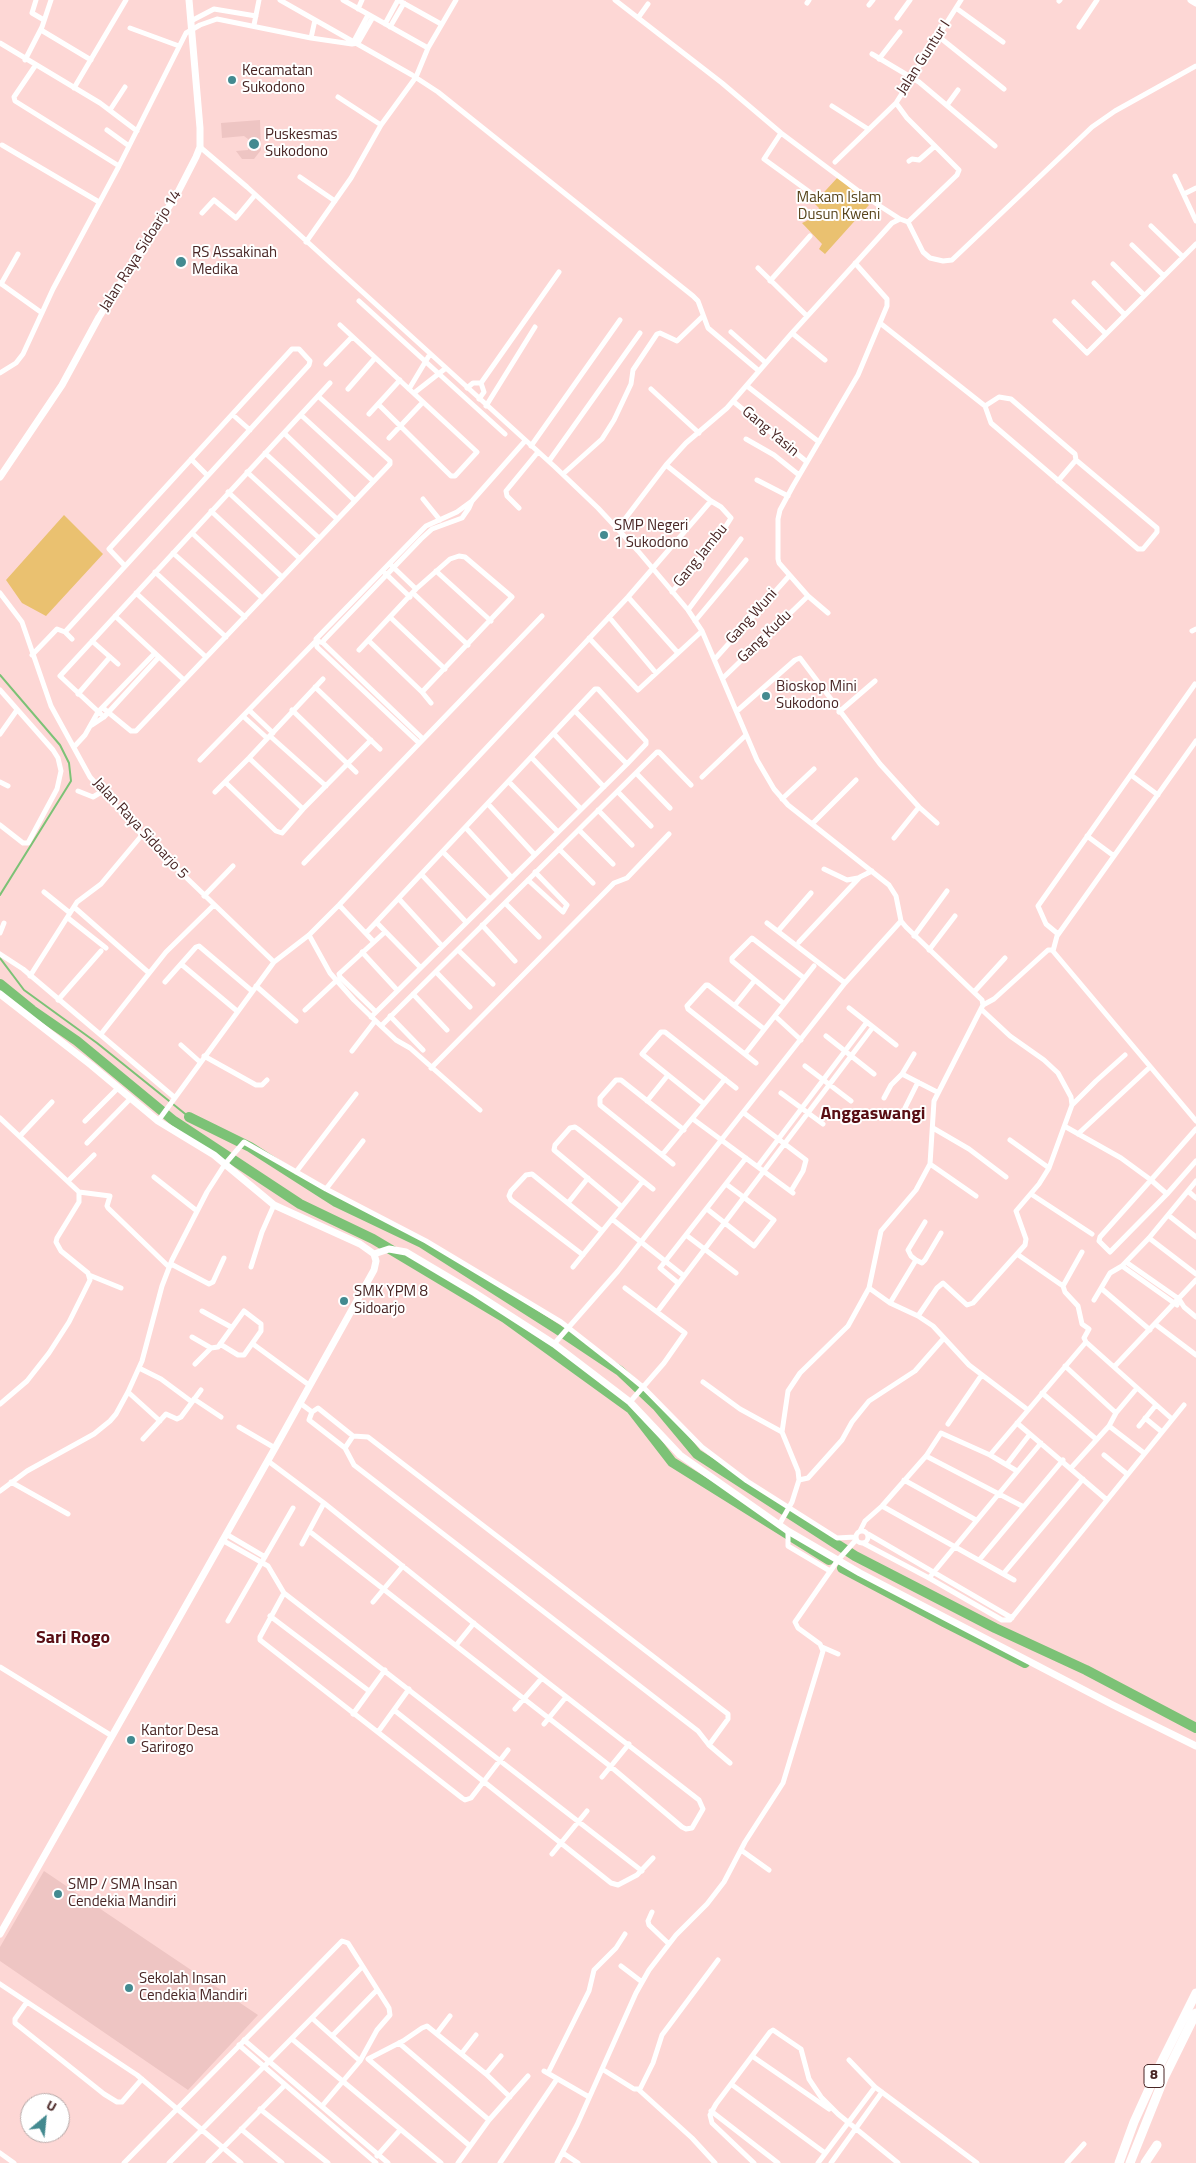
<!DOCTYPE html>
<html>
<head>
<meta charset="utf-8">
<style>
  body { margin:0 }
  #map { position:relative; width:1196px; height:2163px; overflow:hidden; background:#fdd7d5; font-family:"Titillium Web",sans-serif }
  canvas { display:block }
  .north { position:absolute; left:20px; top:2093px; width:50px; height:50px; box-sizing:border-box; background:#fff; border:1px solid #b6a8a7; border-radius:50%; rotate:28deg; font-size:14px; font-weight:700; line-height:20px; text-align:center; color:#482524 }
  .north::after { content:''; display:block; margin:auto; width:18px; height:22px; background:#438a90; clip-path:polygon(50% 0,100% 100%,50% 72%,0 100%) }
</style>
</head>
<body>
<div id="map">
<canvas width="1196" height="2163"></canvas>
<div class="north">U</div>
</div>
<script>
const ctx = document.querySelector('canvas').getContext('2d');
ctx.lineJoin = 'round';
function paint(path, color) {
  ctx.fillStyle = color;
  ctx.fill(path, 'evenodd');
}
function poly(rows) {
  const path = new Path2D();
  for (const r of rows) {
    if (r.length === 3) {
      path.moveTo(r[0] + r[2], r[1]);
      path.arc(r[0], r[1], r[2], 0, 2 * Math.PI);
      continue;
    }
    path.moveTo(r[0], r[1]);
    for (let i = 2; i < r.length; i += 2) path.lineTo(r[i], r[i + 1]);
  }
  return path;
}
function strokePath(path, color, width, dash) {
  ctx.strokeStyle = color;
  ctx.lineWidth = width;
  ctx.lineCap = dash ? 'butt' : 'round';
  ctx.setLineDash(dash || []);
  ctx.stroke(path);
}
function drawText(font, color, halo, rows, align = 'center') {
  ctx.font = font + ' "Titillium Web",sans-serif';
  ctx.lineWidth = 4;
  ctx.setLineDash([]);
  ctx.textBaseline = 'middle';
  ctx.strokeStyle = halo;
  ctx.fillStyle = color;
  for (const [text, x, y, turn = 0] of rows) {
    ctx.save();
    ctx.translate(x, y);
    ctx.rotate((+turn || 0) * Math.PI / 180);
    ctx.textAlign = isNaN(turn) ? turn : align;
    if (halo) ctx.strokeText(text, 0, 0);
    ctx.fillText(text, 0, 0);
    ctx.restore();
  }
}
paint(poly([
  [260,120,261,150,254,159,242,159,236,151,248,150,248,139,244,136,222,138,221,123],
  [44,1871,258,2015,188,2090,0,1961,0,1947]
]), '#eec5c3');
paint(poly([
  [838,177,869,205,825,254,819,249,822,244,802,223,815,217,819,208,814,203],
  [64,515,103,554,46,616,22,603,6,580]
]), '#eac170');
strokePath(poly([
  [0,675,60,745,69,763,71,781,0,895],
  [0,958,24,990,97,1043,189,1117]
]), '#7cc276', 2);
strokePath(poly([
  [0,984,32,1010,77,1041,174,1121,300,1204,373,1239,505,1318,631,1409,672,1462,829,1560],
  [189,1117,250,1147,336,1202,422,1243,557,1329,620,1371,657,1406,697,1454,855,1556,995,1628,1086,1670,1196,1728],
  [842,1568,944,1622,1025,1663]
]), '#7cc276', 10);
strokePath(poly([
  [36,0,32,13,44,20],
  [280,0,412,75,438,92,693,296,698,301,708,328,759,371],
  [343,0,428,48],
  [615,0,722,83,781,133,869,199,900,219],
  [1059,1,1060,0],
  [807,3,809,0],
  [869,5,873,0],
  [956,8,1003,42],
  [358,9,362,0],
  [638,18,648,4],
  [897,18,910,0],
  [191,21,214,9,256,16],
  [385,24,398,0,441,24],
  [254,25,259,0],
  [390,27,404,3],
  [1079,27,1097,0],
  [130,28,179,46],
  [41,30,91,60],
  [938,36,1004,89],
  [311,38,315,20],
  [0,43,100,103,137,131],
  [353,43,368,15],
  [872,54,919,82,995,146],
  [879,59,900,32],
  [25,60,42,27,51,0],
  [35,66,14,97,15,101,119,166],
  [74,88,126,0],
  [338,97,381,125],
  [947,105,958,90],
  [832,106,868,129],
  [110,110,125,87],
  [107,130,129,146],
  [781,133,764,159,815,196],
  [2,145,99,202],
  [200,147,247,187,555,467,598,508,638,551,688,610,702,631,757,760,774,789,788,805,889,885,896,896,901,921,906,927,982,1000,983,1005,934,1101,930,1164,916,1190,881,1231,869,1288,848,1326,800,1373,788,1391,782,1432,798,1471,799,1480,792,1502,779,1525],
  [909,161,912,159,919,160,935,146],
  [835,162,896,103],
  [1175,176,1196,221],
  [300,177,335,201],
  [1184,194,1196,188],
  [202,213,214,200,236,218,255,195],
  [908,222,957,175,959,170,907,118,896,103,961,0],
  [1151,226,1183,257],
  [306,242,351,178,381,125,416,77,428,48,456,0],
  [1132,245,1164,276],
  [1113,264,1144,295],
  [758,268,807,316],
  [770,281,810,236],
  [0,283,42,313],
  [1094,283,1125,315],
  [1,284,18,254],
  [359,301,505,434],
  [1074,302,1106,334],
  [1055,321,1087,353,1196,244],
  [880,323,985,406,991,423,1138,549,1143,549,1157,532,1157,528,1076,460,1075,454,1011,399,999,397,985,406],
  [340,325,477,452,455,476,451,476,378,404],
  [731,332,766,363],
  [792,333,825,360],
  [326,364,352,337],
  [0,373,16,363,23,354,53,289,119,166,186,33,200,25,217,19,311,38,352,44,358,43,373,17],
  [747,386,819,442],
  [467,388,473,383,481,383,559,272],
  [348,389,375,358],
  [409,389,430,354],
  [651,389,699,433],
  [414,393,446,368],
  [479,399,484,392,481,383],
  [734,402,807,462],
  [486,406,535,327],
  [369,414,400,380],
  [233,415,250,430],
  [301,415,373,481],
  [284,433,354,500],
  [389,438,423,402],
  [746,439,774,455,799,475],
  [531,446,620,320],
  [265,453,337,519],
  [191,459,207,475],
  [549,461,640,333],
  [666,465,711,501,721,507,731,518,726,526,672,592],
  [247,472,319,538],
  [563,474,602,439,614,420,631,384,633,370,657,334,660,333,677,341,703,316],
  [757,480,788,496],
  [1058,481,1076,460],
  [228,492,299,558],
  [423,499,440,520],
  [519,508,507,496,506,491,538,452],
  [211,511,282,577],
  [618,528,666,465,686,443,727,408,792,333,892,223,900,219,908,222,923,252,930,258,943,261,952,260,1092,127,1115,111,1196,66],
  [192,533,262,598],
  [173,553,245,617],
  [391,565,416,589],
  [436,571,491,621],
  [155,572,226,637],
  [385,573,410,597],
  [0,593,22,622,51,706,90,777,142,835,274,962],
  [136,593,206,657],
  [413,593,468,645],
  [628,597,678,653],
  [688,610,741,539],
  [828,613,808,596,779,563,778,559,778,519,780,510,793,486,858,375,887,306,887,299,855,263],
  [115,616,184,680],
  [609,617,656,673],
  [391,618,445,669],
  [695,621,746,560],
  [1192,631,1196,629],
  [65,632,309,365,310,361,299,349,292,349,109,549,125,566],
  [589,638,638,690,702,631],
  [92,641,118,664],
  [323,643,324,640,421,539,432,529,462,518,469,508,472,501],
  [359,650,416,589,450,559,459,556,465,557,512,597,422,692,369,641],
  [32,655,57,629,65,632,72,639],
  [715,659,789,576],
  [723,678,808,596],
  [315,687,380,749],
  [0,690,53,750,58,758,61,771,57,789,28,843,23,843,0,825],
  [422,692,431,703],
  [78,694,110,657],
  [103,708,131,731,136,731,390,464,390,461,318,396],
  [292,710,356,772],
  [250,711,273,733],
  [575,711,627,764],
  [737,711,795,660,800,658,880,764,919,807,937,823],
  [839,712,875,681],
  [104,717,60,676,330,383],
  [244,717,267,738],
  [92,725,104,717,159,657],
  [0,734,17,710],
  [554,734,604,787],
  [270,736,326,786],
  [419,743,317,647,316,639,421,531,426,526,457,512,472,501,525,441],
  [74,747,85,735,98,712,155,653],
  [249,758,303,809],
  [532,758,581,809],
  [200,760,315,642,318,641,323,643,423,739],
  [636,773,670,808],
  [1131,775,1158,795],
  [702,777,746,735],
  [0,782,8,786],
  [225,782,276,831,282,833,303,809,371,740],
  [509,782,558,832],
  [78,791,93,797,103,791],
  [215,792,249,758,323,679],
  [618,792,651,826],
  [782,799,814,769],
  [488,804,535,855],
  [598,810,632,845],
  [812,824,856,780],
  [466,828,512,878],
  [579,830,613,864],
  [1087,836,1114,856],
  [894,838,919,807],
  [559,849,593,883],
  [443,852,490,899],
  [304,863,542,616],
  [824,869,847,880,858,878],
  [422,875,466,922],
  [528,880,563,912,567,905,535,872],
  [44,892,70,913],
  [204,896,233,866],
  [399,899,442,946],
  [505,903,539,937],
  [339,905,373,941],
  [74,907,149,973],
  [68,918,106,948],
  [377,923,420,967],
  [767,923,845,983],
  [482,925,515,961],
  [778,931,811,893],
  [0,933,4,923],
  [366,933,595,689,598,689,646,741,646,744,627,764,371,1017],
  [1058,934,1046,924,1038,906,1195,684],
  [309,935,330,973,354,1000,381,1026,396,1040,410,1048,480,1110],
  [914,936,947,891],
  [799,942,860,877,872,871],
  [458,950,493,984],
  [929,950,955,916],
  [1053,951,1057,936,1196,741],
  [362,952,397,990],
  [0,954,23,969,174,1097],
  [181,964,237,1011],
  [436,972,470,1007],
  [30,976,77,902,101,884,142,835],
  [165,982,196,947,199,946,252,991],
  [256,986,296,1021],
  [974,992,1005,958],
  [413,994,447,1030],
  [58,1000,101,951],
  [784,1004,732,961,732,958,752,938,804,978],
  [735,1005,755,980],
  [983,1005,994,999,1048,950,1052,950,1196,1121],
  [849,1008,896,1045],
  [305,1010,336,981],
  [376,1012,340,977,339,974,385,932],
  [390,1016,423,1050],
  [775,1016,801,1040],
  [381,1026,657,752,659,752,691,785],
  [101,1034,166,952,214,905],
  [826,1036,874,1074],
  [181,1045,200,1062],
  [352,1051,375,1021],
  [745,1054,814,966],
  [204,1056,256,1085,262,1085,267,1080],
  [756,1063,688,1009,687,1006,706,985,708,985,764,1029],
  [805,1066,851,1101],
  [431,1068,614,883,627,878,669,834],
  [902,1074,937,1092],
  [781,1093,823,1124],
  [884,1098,891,1085,902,1074,914,1054],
  [647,1101,668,1075],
  [704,1104,642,1054,661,1032,665,1032,736,1088],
  [1072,1105,1096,1081,1125,1055],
  [905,1108,918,1082],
  [744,1113,806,1160,803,1171,791,1191],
  [0,1118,79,1192,110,1196,107,1206,108,1208,169,1267],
  [693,1119,793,1193],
  [85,1121,118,1088],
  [158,1121,274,962,309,935,339,905,628,597,711,501],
  [1066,1127,1121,1158,1151,1180,1196,1129],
  [933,1128,969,1149,1006,1177],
  [1078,1134,1150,1067],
  [20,1136,52,1102],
  [1010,1140,1049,1168],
  [87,1143,130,1099],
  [662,1155,600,1105,600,1098,616,1080,621,1080,684,1130],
  [673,1164,662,1155,725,1079],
  [930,1164,976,1196],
  [758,1166,867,1022],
  [296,1172,356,1094],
  [154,1177,197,1211],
  [1151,1180,1167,1194,1110,1252,1099,1241,1100,1237,1151,1180],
  [68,1181,94,1155],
  [643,1181,653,1189],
  [326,1189,363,1141],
  [1188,1191,1196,1198],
  [1031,1194,1092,1234],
  [1167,1194,1196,1161],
  [568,1203,588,1178],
  [707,1209,754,1246,774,1220,726,1184],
  [1168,1215,1196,1237],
  [612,1219,684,1276],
  [686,1235,736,1273],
  [1149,1238,1196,1274],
  [1017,1254,1063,1286,1065,1292,1078,1306,1082,1324,1089,1329,1084,1338,1086,1342],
  [583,1255,511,1200,509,1196,511,1191,526,1175,532,1174,602,1231],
  [916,1260,922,1263,925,1260,941,1233],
  [1126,1262,1179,1299,1184,1307,1196,1317],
  [171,1264,209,1284,213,1282,224,1258],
  [1122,1266,1177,1305],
  [251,1267,262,1232,274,1205],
  [573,1267,643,1181,578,1129,575,1127,570,1128,555,1145,554,1150,622,1207],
  [89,1275,121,1288],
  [678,1283,660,1268,746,1158],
  [1063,1286,1082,1252],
  [625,1288,685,1333,664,1363,630,1402],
  [869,1288,890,1303,918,1316,933,1326,969,1365,1028,1410],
  [1102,1289,1150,1330],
  [1094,1300,1110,1273,1122,1266,1149,1238,1196,1181],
  [890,1303,916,1260,911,1256,908,1250,925,1222],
  [202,1311,231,1327],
  [657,1312,873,1027],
  [918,1316,937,1288,943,1283,967,1305,973,1303,1025,1245,1026,1239,1016,1211,1039,1184,1049,1168,1072,1105,1071,1097,1058,1073,1044,1060,1010,1036,981,1009],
  [1155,1324,1196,1355],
  [192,1337,211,1348,218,1347,244,1311,261,1324,261,1331,244,1355,238,1355,220,1344],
  [253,1344,309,1385],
  [554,1344,618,1271,845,983,901,921],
  [195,1364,211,1348],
  [1065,1366,1116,1413],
  [1114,1367,1196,1280],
  [139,1368,161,1379,192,1402],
  [703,1382,740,1409,782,1432],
  [128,1392,160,1421],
  [1042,1393,1096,1439],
  [194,1399,221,1417],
  [300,1403,312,1412],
  [0,1404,27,1381,49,1353,69,1322,90,1280,88,1273,61,1251,56,1242,57,1238,79,1202,79,1192],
  [1145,1418,1162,1432],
  [1017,1423,1107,1500],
  [948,1424,981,1376],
  [1109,1426,1144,1453],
  [1139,1426,1156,1405],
  [239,1427,275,1448],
  [143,1439,166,1414,177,1419,181,1417,201,1390],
  [345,1448,353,1436],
  [990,1455,1086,1342,1172,1419],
  [1104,1455,1127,1474],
  [926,1456,1022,1506],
  [268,1461,324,1503,542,1678,699,1800,703,1809,692,1828,686,1829,682,1827,610,1766,309,1531],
  [1007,1464,1030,1434],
  [1071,1468,1109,1426,1116,1413,1137,1388],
  [799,1480,808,1478,842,1440,852,1422,869,1401,915,1371,944,1338],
  [904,1480,976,1520],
  [11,1482,68,1514],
  [0,1491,27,1471,94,1434,110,1421,116,1414,128,1392,142,1361,162,1286,172,1260,207,1192,225,1164,244,1142,326,1189,426,1241,561,1322,621,1369,644,1388,702,1447,747,1481,837,1538,855,1537],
  [882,1506,1014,1580],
  [862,1537,6],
  [788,1531,788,1546,830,1571],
  [860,1531,865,1521,882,1506,926,1456,941,1433,990,1455,1017,1471],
  [226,1534,265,1557],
  [868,1534,1012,1618],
  [222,1540,268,1566,284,1593,642,1871],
  [863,1543,929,1578,1002,1620,1010,1620,1184,1405],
  [302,1544,324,1503],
  [980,1559,1063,1460],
  [1004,1573,1083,1479],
  [929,1578,1041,1443],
  [284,1593,260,1637,260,1640,462,1798,465,1800,471,1798,508,1750],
  [373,1602,403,1566],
  [270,1616,369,1691],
  [228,1621,293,1508],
  [457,1644,474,1623],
  [822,1647,838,1654],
  [0,1667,112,1736],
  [515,1709,542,1678],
  [394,1710,611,1883,618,1885,637,1875,653,1858],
  [353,1714,385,1670],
  [544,1724,566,1697],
  [378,1732,409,1689],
  [709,1745,728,1719,728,1714,368,1437,353,1436,318,1408,312,1412,309,1420,345,1448,354,1465,698,1731,709,1745,730,1763],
  [602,1777,629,1744],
  [741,1850,769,1870],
  [552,1854,587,1811],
  [652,1912,648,1921,649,1925,669,1944],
  [621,1966,642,1982],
  [0,1984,137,2075,241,2163],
  [27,2002,15,2019,15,2023,104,2094,117,2102,122,2102,142,2079],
  [313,2019,360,2061],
  [437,2033,450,2016],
  [332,2036,377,1990],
  [292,2039,441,2163],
  [244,2040,388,2163],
  [399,2043,489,2120],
  [239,2045,376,2163],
  [462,2053,476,2035],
  [752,2056,829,2109],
  [849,2060,875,2087,977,2163],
  [602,2069,634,2089,640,2089,653,2063,662,2035,718,1960],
  [544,2071,589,2097],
  [548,2073,589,1991,594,1970,616,1948,625,1934],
  [486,2074,501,2056],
  [731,2084,825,2153],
  [639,2090,692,2138,715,2163],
  [260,2109,328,2163],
  [711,2111,778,2163],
  [241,2129,282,2163],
  [470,2146,368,2059,403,2041,422,2028,427,2026,486,2074,510,2097],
  [0,2153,14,2163],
  [563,2153,578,2163],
  [377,2156,400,2130],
  [124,2163,342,1941,348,1943,389,2008,390,2015,377,2030,360,2061,322,2106],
  [169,2163,362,1967],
  [208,2163,285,2085],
  [458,2163,489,2120,528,2076],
  [500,2163,557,2079],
  [557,2163,577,2125,636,1993,649,1970,676,1935,707,1904,724,1882,745,1842,783,1783,823,1651,820,1644,798,1628,795,1622,838,1560,856,1540],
  [754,2163,712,2123,710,2115,716,2104,770,2032,773,2030,801,2049,809,2079,821,2097,838,2114,898,2163],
  [818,2163,875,2087],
  [831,2163,882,2092],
  [1067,2163,1084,2144]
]), '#fff', 5);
strokePath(poly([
  [1191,0,1196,3],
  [0,477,62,385,99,317,177,194,196,157,200,147,200,128,189,0],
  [0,994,91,1065,158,1121,214,1155,274,1205,360,1244,374,1254,376,1261,374,1270,275,1448,0,1934],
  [374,1254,389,1249,406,1252,475,1293,554,1344,630,1402,680,1455,788,1531,860,1573,1113,1705,1196,1746]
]), '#fff', 7);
strokePath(poly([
  [1119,2163,1134,2122,1159,2067,1196,1993],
  [1130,2163,1164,2078,1196,2013],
  [1145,2163,1157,2145]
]), '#fff', 9);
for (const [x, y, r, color] of [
  [232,80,5,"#438a90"],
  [254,144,6,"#438a90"],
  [181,262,6,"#438a90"],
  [604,535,5,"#438a90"],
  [766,696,5,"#438a90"],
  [344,1301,5,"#438a90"],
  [131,1740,5,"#438a90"],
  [58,1894,5,"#438a90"],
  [129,1988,5,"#438a90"]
]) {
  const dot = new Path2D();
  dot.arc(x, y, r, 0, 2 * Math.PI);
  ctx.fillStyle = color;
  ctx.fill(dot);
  strokePath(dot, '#fff', 2);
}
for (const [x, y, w] of [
  [1154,2076,20]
]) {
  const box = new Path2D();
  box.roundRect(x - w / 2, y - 11.5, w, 23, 4);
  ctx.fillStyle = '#fff';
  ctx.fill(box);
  strokePath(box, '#482524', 1);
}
drawText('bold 14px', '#482524', null, [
  ["8",1154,2076]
]);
drawText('15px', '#482524', '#fff', [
  ["Jalan Guntur I",924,58,-57],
  ["Jalan Raya Sidoarjo 14",141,251,-58],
  ["Gang Yasin",770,432,40],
  ["Gang Jambu",701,556,-51],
  ["Gang Wuni",752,617,-48],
  ["Gang Kudu",765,637,-44],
  ["Jalan Raya Sidoarjo 5",140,829,47]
]);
drawText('15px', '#482524', '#fff', [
  ["Kecamatan",242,71],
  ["Sukodono",242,88],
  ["Puskesmas",265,135],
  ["Sukodono",265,152],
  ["RS Assakinah",192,253],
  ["Medika",192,270],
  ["SMP Negeri",614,526],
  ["1 Sukodono",614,543],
  ["Bioskop Mini",776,687],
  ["Sukodono",776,704],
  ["SMK YPM 8",354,1292],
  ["Sidoarjo",354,1309],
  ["Kantor Desa",141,1731],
  ["Sarirogo",141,1748],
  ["SMP / SMA Insan",68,1885],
  ["Cendekia Mandiri",68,1902],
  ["Sekolah Insan",139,1979],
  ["Cendekia Mandiri",139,1996]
], 'left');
drawText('15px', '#57431a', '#fff', [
  ["Makam Islam",839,198],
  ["Dusun Kweni",839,215]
]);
drawText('bold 18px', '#590e14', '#fff', [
  ["Anggaswangi",873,1115],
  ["Sari Rogo",73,1639]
]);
</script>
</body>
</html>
